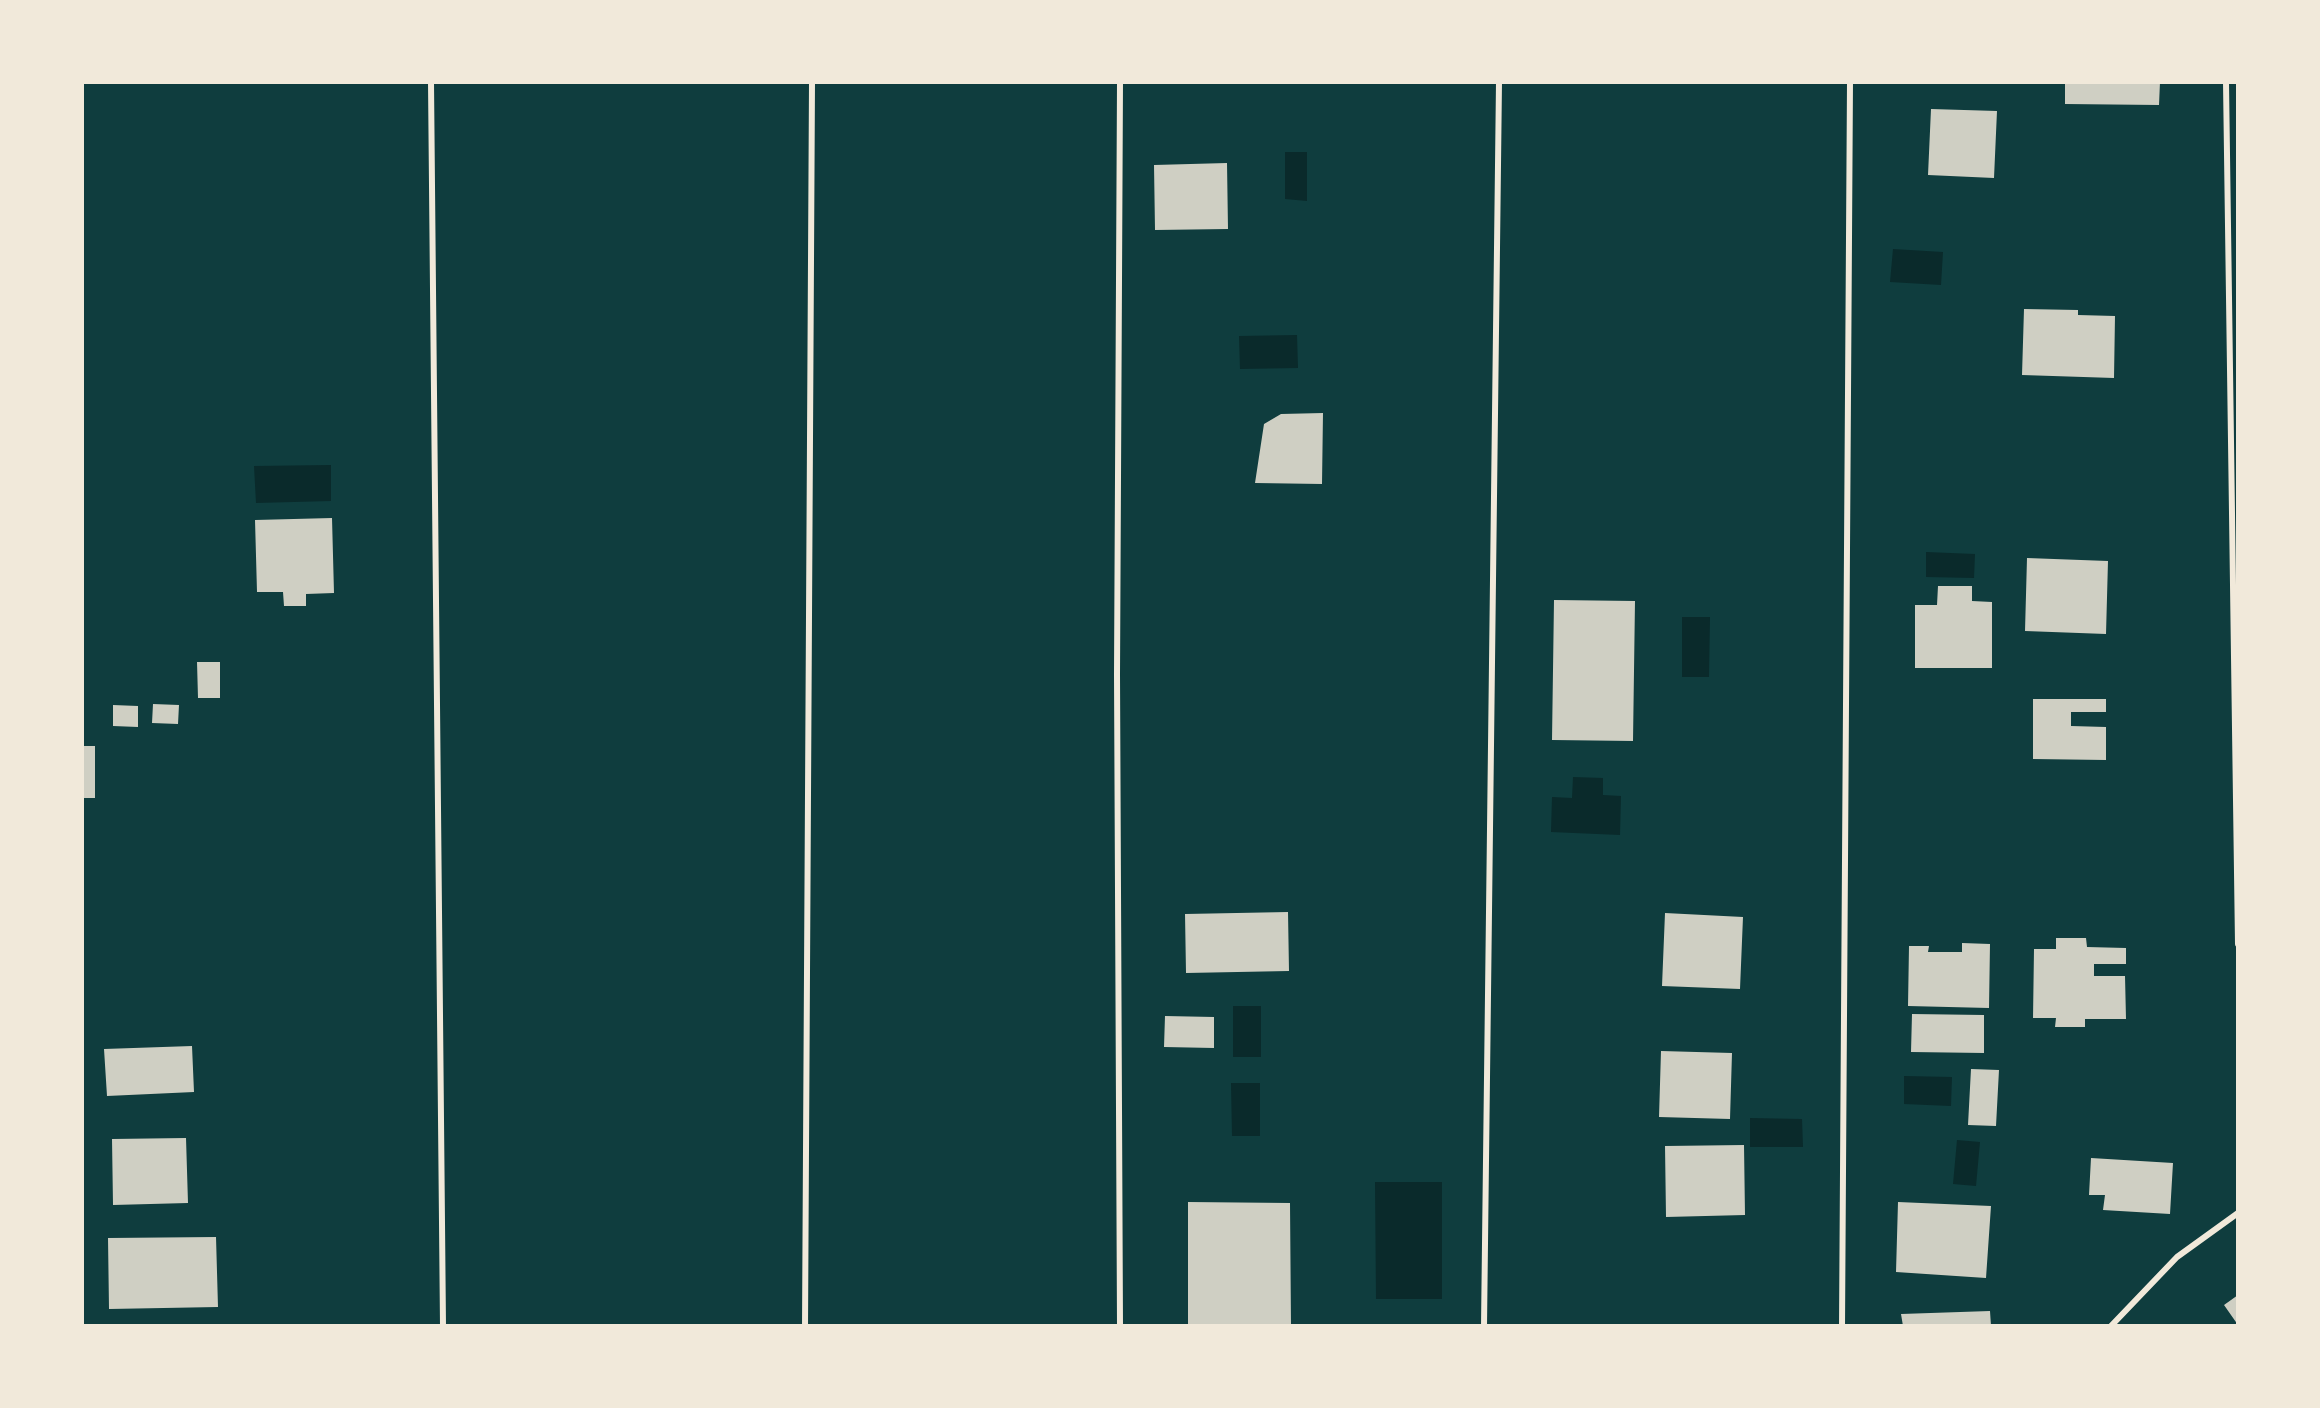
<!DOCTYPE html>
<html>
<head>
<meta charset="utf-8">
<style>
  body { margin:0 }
  #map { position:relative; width:2320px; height:1408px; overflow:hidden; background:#0f3d3e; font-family:"DejaVu Sans",sans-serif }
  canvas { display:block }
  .frame { position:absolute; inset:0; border:84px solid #f1e9da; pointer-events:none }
</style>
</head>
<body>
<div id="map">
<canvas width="2320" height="1408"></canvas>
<div class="frame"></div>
</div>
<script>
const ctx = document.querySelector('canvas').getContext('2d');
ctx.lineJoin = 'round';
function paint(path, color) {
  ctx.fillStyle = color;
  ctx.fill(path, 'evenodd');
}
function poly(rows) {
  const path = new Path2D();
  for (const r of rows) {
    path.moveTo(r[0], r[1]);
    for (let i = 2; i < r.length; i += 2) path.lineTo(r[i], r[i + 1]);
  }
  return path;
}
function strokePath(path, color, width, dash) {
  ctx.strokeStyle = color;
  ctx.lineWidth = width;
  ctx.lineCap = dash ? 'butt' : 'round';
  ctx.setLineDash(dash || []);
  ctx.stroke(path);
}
paint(poly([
  [1285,152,1307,152,1307,201,1285,199],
  [1893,249,1943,252,1941,285,1890,282],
  [1297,335,1298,368,1240,369,1239,336],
  [331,465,331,501,256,503,254,466],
  [1926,552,1975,554,1974,578,1926,577],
  [1682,617,1710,617,1709,677,1682,677],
  [1573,777,1603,778,1603,795,1621,796,1620,835,1551,832,1552,797,1572,798],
  [1233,1006,1261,1006,1261,1057,1233,1057],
  [1904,1076,1952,1077,1951,1106,1904,1104],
  [1231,1083,1260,1083,1260,1136,1232,1136],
  [1750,1118,1802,1119,1803,1147,1750,1147],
  [1957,1140,1980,1142,1976,1186,1953,1184],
  [1375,1182,1442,1182,1442,1299,1376,1299]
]), '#0a2a2b');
paint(poly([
  [2065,82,2160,82,2159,105,2065,104],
  [1931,109,1997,111,1994,178,1928,175],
  [1227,163,1228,229,1155,230,1154,165],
  [2024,309,2078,310,2078,315,2115,316,2114,378,2022,375],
  [1323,413,1322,484,1255,483,1264,424,1281,414],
  [332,518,334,593,306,594,306,606,284,606,283,592,257,592,255,520],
  [2027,558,2108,561,2106,634,2025,631],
  [1938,586,1972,586,1972,601,1992,602,1992,668,1915,668,1915,605,1937,605],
  [1554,600,1635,601,1633,741,1552,740],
  [197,662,220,662,220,698,198,698],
  [2033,699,2106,699,2106,712,2071,712,2071,726,2106,727,2106,760,2033,759],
  [153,704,179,705,178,724,152,723],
  [113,705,138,706,138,727,113,726],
  [82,746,95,746,95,798,82,798],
  [1288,912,1289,971,1186,973,1185,914],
  [1665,913,1743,917,1740,989,1662,986],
  [2056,938,2086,938,2087,947,2126,948,2126,964,2094,964,2094,976,2125,976,2126,1019,2085,1019,2085,1027,2055,1027,2056,1018,2033,1018,2034,949,2056,949],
  [1962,943,1990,944,1989,1008,1908,1006,1909,946,1929,946,1928,952,1962,952],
  [1912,1014,1984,1015,1984,1053,1911,1052],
  [1165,1016,1214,1017,1214,1048,1164,1047],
  [192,1046,194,1092,107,1096,104,1049],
  [1661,1051,1732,1053,1730,1119,1659,1117],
  [1971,1069,1999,1070,1996,1126,1968,1125],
  [186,1138,188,1203,113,1205,112,1139],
  [1744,1145,1745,1215,1666,1217,1665,1146],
  [2091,1158,2173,1163,2170,1214,2103,1210,2105,1195,2089,1195],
  [1188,1202,1290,1203,1291,1326,1188,1326],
  [1898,1202,1991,1206,1986,1278,1896,1272],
  [216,1237,218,1307,109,1309,108,1238],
  [2238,1295,2238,1325,2224,1305],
  [1990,1311,1991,1326,1903,1326,1901,1314]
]), '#cfcfc3');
strokePath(poly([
  [431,82,443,1326],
  [2226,82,2238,944],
  [805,1326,812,82],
  [1120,1326,1117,674,1120,82],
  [1484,1326,1499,82],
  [1842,1326,1850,82],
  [2111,1326,2177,1257,2238,1213]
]), '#f1e9da', 6);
</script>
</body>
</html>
